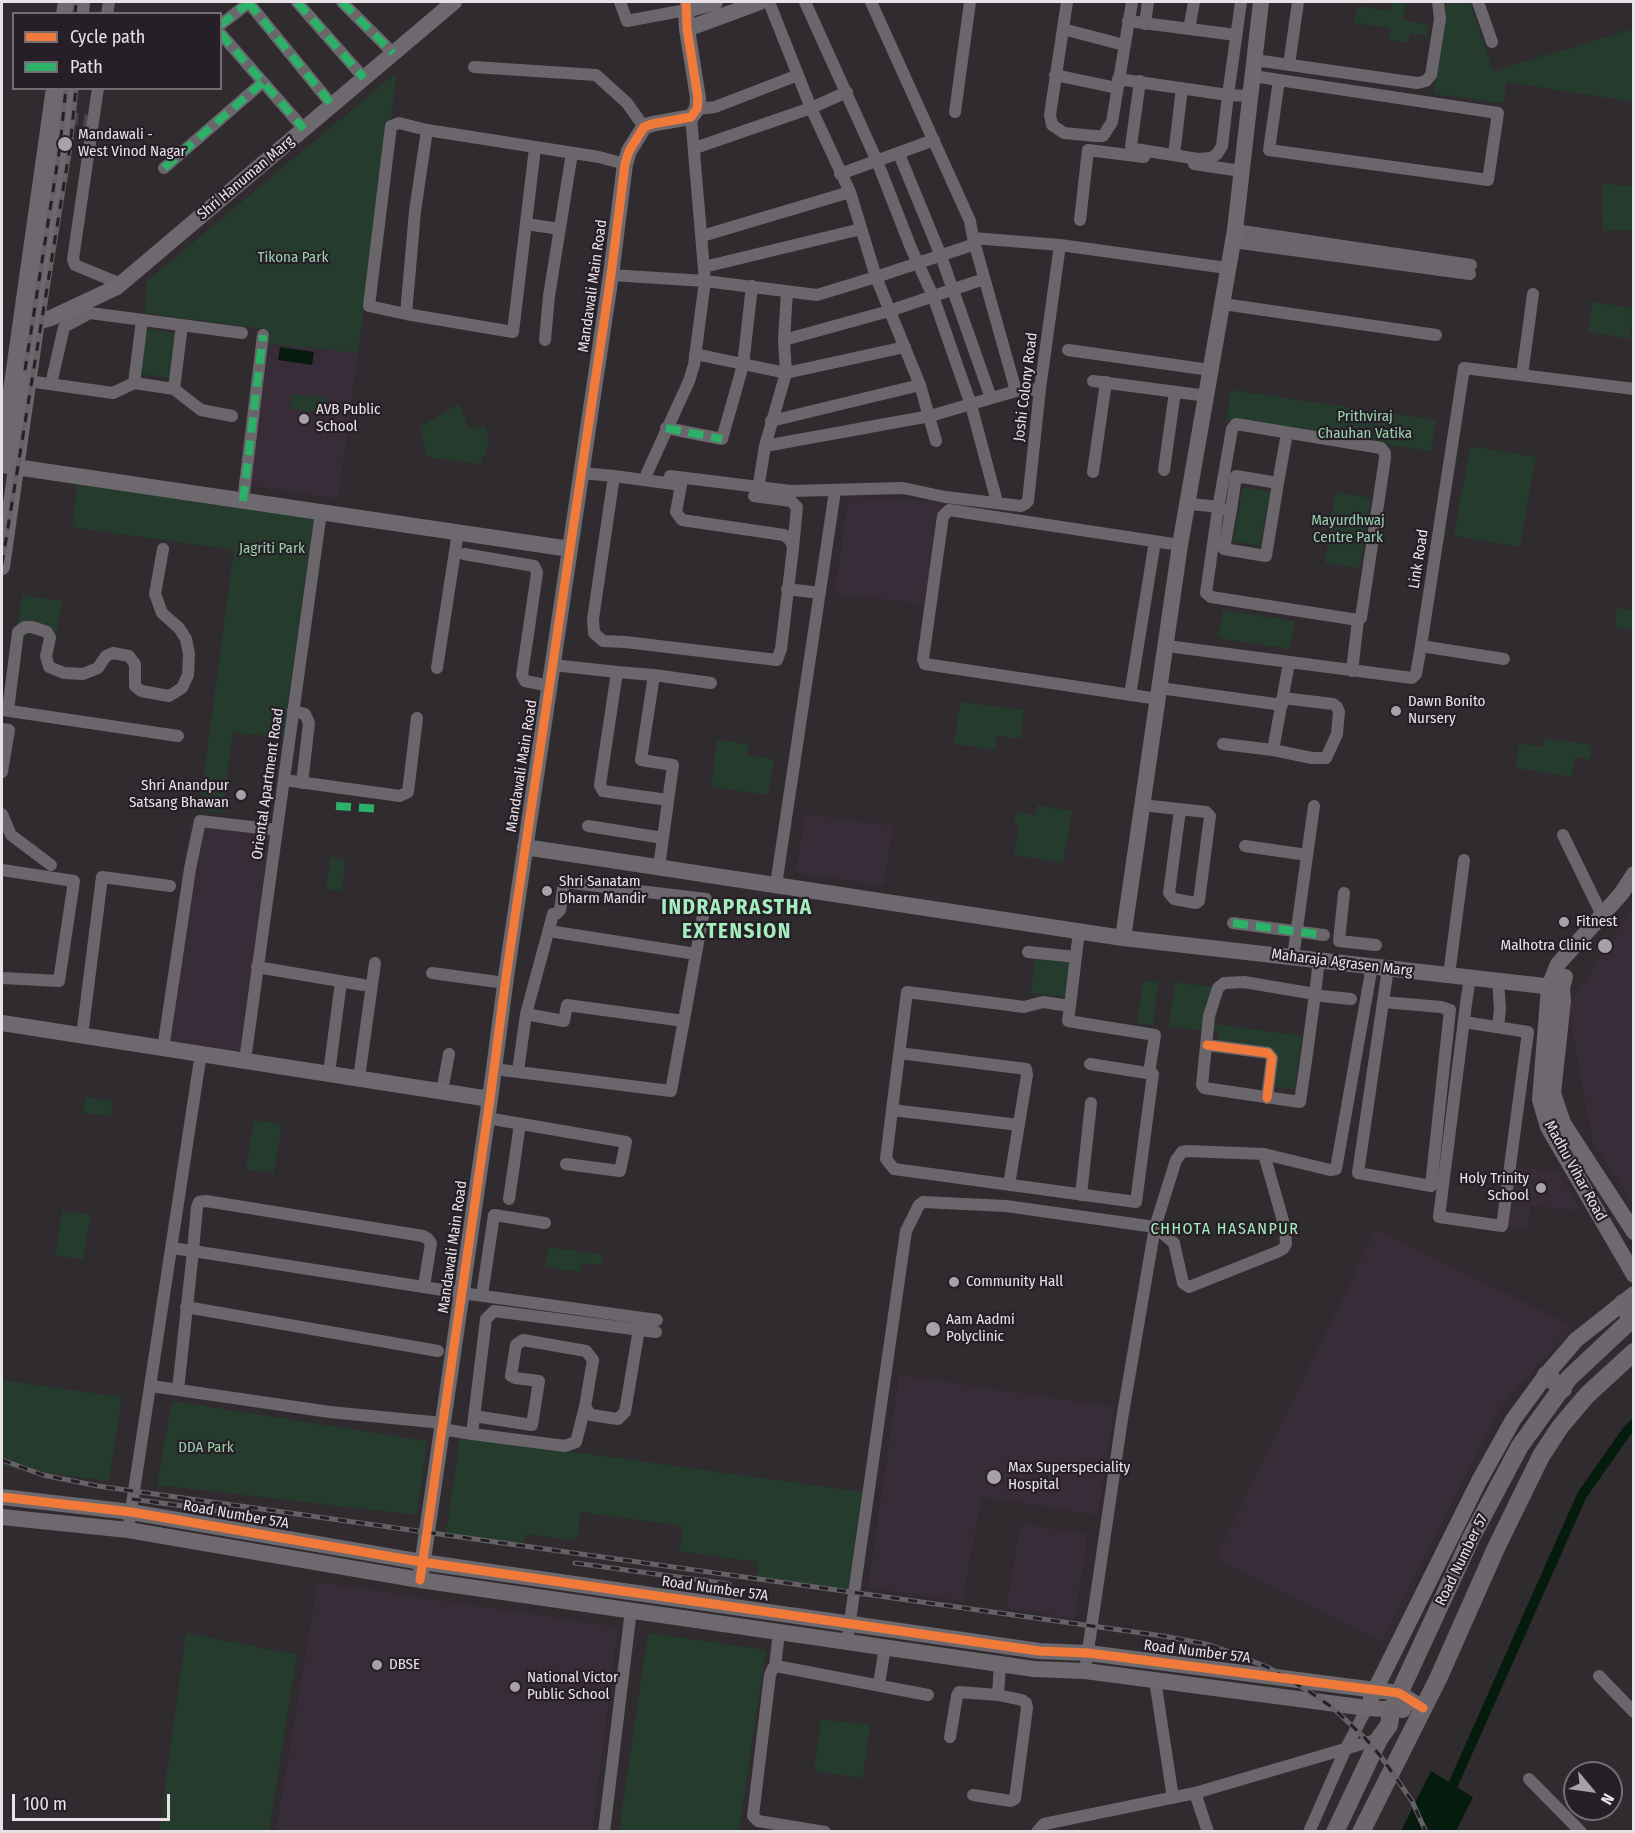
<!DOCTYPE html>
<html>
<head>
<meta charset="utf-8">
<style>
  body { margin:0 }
  #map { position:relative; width:1635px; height:1833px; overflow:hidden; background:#2f2b2f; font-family:"Fira Sans Condensed",sans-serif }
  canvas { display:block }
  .frame { position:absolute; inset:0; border:3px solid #e8e2e8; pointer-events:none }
  .legend { position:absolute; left:12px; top:12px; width:210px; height:78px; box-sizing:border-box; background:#271f27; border:2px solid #746d74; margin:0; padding:8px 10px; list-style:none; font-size:18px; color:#e8e2e8 }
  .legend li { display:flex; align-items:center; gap:12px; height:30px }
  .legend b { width:30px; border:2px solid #746d74 }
  .north { position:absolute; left:1563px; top:1761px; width:60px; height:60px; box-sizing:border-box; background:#271f27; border:2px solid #746d74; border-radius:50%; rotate:119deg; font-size:16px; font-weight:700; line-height:24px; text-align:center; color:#e8e2e8 }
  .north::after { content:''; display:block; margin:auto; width:21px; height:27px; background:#a7a2a7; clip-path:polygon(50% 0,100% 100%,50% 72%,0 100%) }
  .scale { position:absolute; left:12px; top:1794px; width:158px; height:27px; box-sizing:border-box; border:3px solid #e8e2e8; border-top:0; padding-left:8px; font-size:18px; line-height:21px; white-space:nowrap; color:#e8e2e8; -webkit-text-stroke:4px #271f27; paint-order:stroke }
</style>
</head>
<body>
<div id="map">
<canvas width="1635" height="1833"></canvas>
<div class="frame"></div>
<ul class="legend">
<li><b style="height:8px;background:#f17a3a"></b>Cycle path</li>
<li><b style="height:8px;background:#2db169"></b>Path</li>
</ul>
<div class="north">N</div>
<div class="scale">100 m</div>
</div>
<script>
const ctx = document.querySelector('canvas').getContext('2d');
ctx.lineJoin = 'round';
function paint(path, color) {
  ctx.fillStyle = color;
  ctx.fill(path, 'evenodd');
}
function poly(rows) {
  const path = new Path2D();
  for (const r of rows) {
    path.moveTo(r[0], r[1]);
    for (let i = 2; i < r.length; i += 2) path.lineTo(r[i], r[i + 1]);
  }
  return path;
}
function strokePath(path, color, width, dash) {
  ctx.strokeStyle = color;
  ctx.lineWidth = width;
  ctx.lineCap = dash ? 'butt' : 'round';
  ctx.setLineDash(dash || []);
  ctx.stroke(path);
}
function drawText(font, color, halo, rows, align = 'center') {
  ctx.font = font + ' "Fira Sans Condensed",sans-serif';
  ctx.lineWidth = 4.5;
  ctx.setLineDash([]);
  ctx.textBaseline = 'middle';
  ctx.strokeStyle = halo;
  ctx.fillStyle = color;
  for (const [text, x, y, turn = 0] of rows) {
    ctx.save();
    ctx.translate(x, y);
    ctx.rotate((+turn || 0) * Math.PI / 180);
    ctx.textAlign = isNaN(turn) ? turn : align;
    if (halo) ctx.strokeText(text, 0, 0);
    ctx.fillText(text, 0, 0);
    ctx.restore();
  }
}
paint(poly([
  [270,344,358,353,338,499,248,485],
  [849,496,942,502,926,604,834,594],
  [805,814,893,826,884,885,796,873],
  [203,816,272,829,240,1051,158,1040,191,818],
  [1633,906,1633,1203,1593,1144,1568,1008],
  [1517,1167,1557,1171,1582,1212,1531,1205,1527,1231,1506,1227],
  [1376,1229,1573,1326,1501,1407,1381,1642,1216,1558],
  [899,1375,1115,1407,1098,1515,982,1497,962,1601,868,1588],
  [1020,1524,1088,1534,1074,1619,1006,1608],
  [318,1582,618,1627,592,1831,276,1831]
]), '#382c39');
paint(poly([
  [1392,2,1406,2,1403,20,1429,25,1427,36,1410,33,1408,43,1389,40,1391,28,1354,23,1357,6,1390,11],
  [1446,2,1470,2,1493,71,1633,29,1633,102,1507,82,1503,103,1434,94],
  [397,72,358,353,263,343,264,329,145,313,147,281],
  [1602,183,1633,187,1633,230,1603,231],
  [1592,302,1633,308,1630,339,1588,332],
  [146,329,176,333,170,378,139,374],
  [1231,390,1436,420,1431,451,1226,421],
  [292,394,328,398,326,414,290,409],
  [459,404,469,428,486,426,489,444,480,464,427,457,420,427],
  [1470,446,1536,457,1520,547,1454,536],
  [77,484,314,516,283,738,233,732,222,813,199,810,234,550,72,527],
  [1243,487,1270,492,1260,546,1233,541],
  [1335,492,1371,498,1360,568,1325,563],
  [22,595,62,601,56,638,16,633],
  [1617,608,1633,610,1633,630,1614,627],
  [1223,610,1295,621,1290,649,1218,638],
  [960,702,1024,710,1021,739,997,736,995,750,954,744],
  [1545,738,1592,745,1590,759,1575,757,1572,777,1515,768,1519,743,1543,747],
  [717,740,748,744,747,755,774,759,768,795,711,787],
  [1037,805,1072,811,1063,863,1014,855,1019,825,1014,824,1016,812,1035,815],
  [330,857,346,860,341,891,326,889],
  [1035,959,1071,963,1067,997,1031,993],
  [1143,981,1158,982,1153,1025,1137,1024],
  [1175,982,1220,988,1215,1024,1302,1036,1295,1089,1270,1086,1274,1055,1217,1047,1219,1033,1169,1026],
  [86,1097,113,1101,111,1116,83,1113],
  [254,1120,282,1124,274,1173,246,1169],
  [62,1211,91,1215,83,1260,55,1255],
  [548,1247,603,1255,601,1265,582,1263,580,1272,545,1267],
  [2,1380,122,1397,109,1481,2,1467],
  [172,1401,427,1441,417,1515,157,1485],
  [460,1436,862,1492,848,1590,756,1578,758,1562,679,1551,683,1526,581,1512,577,1541,525,1534,523,1546,446,1535],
  [186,1633,297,1655,269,1831,159,1831],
  [648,1633,766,1650,739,1831,619,1831],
  [821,1719,870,1725,863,1778,814,1771]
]), '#253b2d');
paint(poly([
  [280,347,314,352,312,365,278,360],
  [1431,1771,1473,1797,1456,1831,1401,1831]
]), '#051b0e');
strokePath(poly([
  [1448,1796,1582,1495,1627,1431,1634,1424]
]), '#051b0e', 10);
strokePath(poly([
  [66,117,95,122]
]), '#4b464b', 12, [12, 6]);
strokePath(poly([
  [248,2,332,105],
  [297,2,364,78],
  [342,2,393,53],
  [620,2,627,21,686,10,686,2],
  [769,2,811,108,850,192,876,277,920,385,936,441],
  [805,2,877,161,911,248,933,296,971,405,997,502],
  [871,2,970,221,973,238,1016,391],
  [1067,2,1050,115,1052,125,1064,133,1095,136,1103,136,1112,122,1132,2],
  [1478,2,1492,42],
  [107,14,109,2],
  [1128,21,1236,35],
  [1145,24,1148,2],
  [220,25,250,2],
  [1063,29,1124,45],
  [1189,29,1194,2],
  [220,33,304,129],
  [1255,60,1417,83,1426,81,1431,75,1440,19,1438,2],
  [1289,65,1298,2],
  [474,67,596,75,627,103,644,127],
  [1055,75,1117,88],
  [1253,76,1279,80,1498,113,1488,180,1269,150,1279,80],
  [1118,79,1228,95,1241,2],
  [1140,81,1131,146,1135,149,1198,159,1211,158,1217,154,1222,146,1228,95,1251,96],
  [98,88,73,259,75,265,121,284],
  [697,109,715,107,798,75],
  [955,112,970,2],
  [535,148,513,332,406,314,369,306,391,126,399,123,427,130,599,157,625,164],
  [695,148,811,108,847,92],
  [899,154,941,256,991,398],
  [1174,155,1182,88],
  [1194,164,1241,171],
  [164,168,263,82],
  [840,174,934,140],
  [1080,220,1088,150,1144,157],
  [526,224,560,229],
  [1235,230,1471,265],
  [702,236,850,192],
  [973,238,1060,245,1227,268],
  [1233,242,1470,274],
  [704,267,861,229],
  [611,275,705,281,817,295,876,277,975,244],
  [1223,304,1436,335],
  [406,314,415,211,427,130],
  [545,340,549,296,572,153],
  [784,340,889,311,984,279],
  [1068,350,1210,370],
  [695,354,786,373,905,347],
  [1522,375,1533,294],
  [28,381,113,393,134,383,174,389,201,410,232,416],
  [1093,381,1207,396],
  [134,383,142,320],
  [51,384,64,327,90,313,242,333],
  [174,389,182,325],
  [771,421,920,385],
  [666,428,722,439,743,365,752,286],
  [765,446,930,416,1016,391,1040,389],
  [1164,470,1175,392],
  [1093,472,1106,382],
  [581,473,614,476,593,619,594,633,603,641,625,642,777,660,781,649,793,548,791,541,784,535,682,520,676,512,681,485,614,476],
  [647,473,689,381,694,365,705,281,691,117],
  [670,476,791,491,903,488,945,497,1021,506,1025,504,1028,501,1040,389,1060,245],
  [1278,483,1287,433],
  [758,489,765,446,786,373,784,340,787,291],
  [754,496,791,501,797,507,793,548],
  [243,501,263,335],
  [1189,504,1211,506,1218,509,1232,429,1236,424,1381,448,1385,453,1385,458,1361,618,1358,620,1211,597,1206,593,1218,509,1231,510,1224,549,1266,556,1278,483,1236,476,1231,510],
  [464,554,534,566,537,572,536,580,522,675,525,681,550,686],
  [787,589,820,593],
  [1167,646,1412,678,1416,674,1421,646,1464,368,1634,389],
  [1421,646,1504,659],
  [553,665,617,672,600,785,603,791,668,800],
  [437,668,458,532],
  [1352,671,1358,620],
  [617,672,654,675,641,760,673,765,659,867],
  [654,675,711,683],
  [1160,688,1282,705],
  [1130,695,1155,541],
  [1158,699,925,664,923,659,943,516,949,510,1180,545],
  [3,710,178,736],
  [8,710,18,632,25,627,32,627,47,632,50,638,46,656,49,667,64,673,83,674,98,668,106,656,113,653,129,656,135,664,135,686,141,691,169,696,182,688,188,675,189,654,186,639,179,628,162,613,155,594,163,549],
  [293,711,305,714,309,723,302,783],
  [2,729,9,730,2,772],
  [1223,744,1273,750,1289,663],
  [1273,750,1312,758,1326,758,1337,734,1339,712,1337,707,1333,704,1283,698],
  [284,780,400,796,408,792,417,718],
  [1142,805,1206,812,1210,816,1199,901,1196,903,1174,899,1169,893,1180,810],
  [2,814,11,835,51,865],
  [588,826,663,838],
  [1563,835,1602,915],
  [1245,846,1307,855],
  [2,870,74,881,59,981,2,978],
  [776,885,835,491],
  [1344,893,1339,941,1376,945],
  [1233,923,1324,935],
  [549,931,696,954],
  [1028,952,1076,957],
  [1293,957,1314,806],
  [1319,960,1315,994,1307,1054,1300,1102,1204,1088,1202,1085,1209,1016,1218,988,1224,983,1244,982,1315,994,1322,996,1351,999],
  [257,967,363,985],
  [432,973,505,983],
  [1449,975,1464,860],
  [1383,1002,1441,1007,1450,1010,1431,1186,1358,1173,1388,968],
  [1070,1006,1068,1021,1155,1035,1149,1073],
  [526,1014,564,1021,567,1005,684,1021],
  [1464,1022,1528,1032,1502,1226,1439,1217,1466,1004,1470,977],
  [1498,1027,1500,1009,1498,980],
  [82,1036,102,877,170,886],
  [1207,1045,1268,1053,1272,1058,1267,1098],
  [163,1049,190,869,200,821,277,830],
  [899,1053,1026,1069,1027,1075,1009,1185],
  [245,1060,321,512],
  [494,1069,671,1091,706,899,564,882,560,910,556,914,553,914,526,1014,518,1071],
  [329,1073,341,982],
  [359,1078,375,963],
  [442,1091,449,1054],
  [892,1110,886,1159,894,1169,1136,1202,1153,1074,1090,1064],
  [487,1118,626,1142,620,1171,566,1164],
  [1019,1125,892,1110,907,992,1009,1005,1024,1007,1043,1002,1070,1006,1079,931],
  [1081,1195,1091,1103],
  [509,1199,520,1124],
  [172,1248,193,1251,178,1390],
  [424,1286,431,1243,428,1239,423,1236,206,1201,199,1202,197,1207,193,1251,462,1293,657,1320],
  [482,1295,494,1215,545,1223],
  [186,1307,438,1351],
  [151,1386,330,1412,443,1423],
  [474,1416,532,1425,539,1381,515,1378,511,1376,516,1345,523,1340,586,1351,593,1360,585,1407,591,1415,618,1419,625,1412,639,1329],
  [442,1429,472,1434,486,1319,494,1311,656,1332],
  [472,1434,565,1446,576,1442,585,1407],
  [128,1530,201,1053],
  [847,1642,906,1231,919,1205,923,1202,1006,1206,1155,1227,1174,1243,1183,1283,1189,1287,1277,1252,1283,1249,1286,1244,1285,1228,1264,1154],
  [775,1667,779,1632],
  [1085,1671,1122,1419,1155,1227,1176,1160,1182,1152,1187,1151,1264,1154,1330,1170,1336,1169,1372,966],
  [1599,1676,1634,1712],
  [1155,1680,1173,1798],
  [879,1684,885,1647],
  [998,1695,1000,1664],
  [950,1737,957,1696,959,1692,998,1695,1022,1700,1026,1703,1027,1708,1015,1799,1011,1801,973,1795],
  [1529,1779,1581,1832],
  [1195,1793,1208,1832],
  [604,1832,631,1610],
  [825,1832,758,1821,753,1816,770,1675,773,1668,776,1666,928,1695],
  [1037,1832,1044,1824,1195,1793,1379,1739],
  [1309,1832,1346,1748,1367,1708]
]), '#6a666b', 12);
strokePath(poly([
  [64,14,66,2],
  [81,14,82,2],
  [687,29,760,2],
  [21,320,36,322,51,318,117,287,454,2],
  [2,454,54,88],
  [2,465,570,549],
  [2,567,70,88],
  [525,847,1123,938,1562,988],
  [1634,874,1621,894,1558,964,1549,987,1540,1100,1548,1127,1634,1275],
  [1123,938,1180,545,1235,230,1261,2],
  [1565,977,1562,988,1563,1001,1553,1093,1563,1123,1634,1232],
  [2,1023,490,1099],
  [2,1497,131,1512,422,1562,1039,1651,1088,1653,1399,1693,1423,1708],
  [2,1517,128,1530,420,1580,1034,1669,1085,1671,1367,1708,1403,1710],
  [420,1580,490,1099,507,970,611,275,625,164,629,151,644,127,652,124,691,117,697,109,698,98,687,29,686,10,715,2],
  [1371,1698,1479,1481,1513,1420,1546,1375,1576,1340,1634,1294]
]), '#6e696e', 16);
strokePath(poly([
  [1623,1303,1631,1320],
  [1546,1375,1563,1389],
  [1335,1832,1379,1739,1389,1725,1391,1711,1472,1536,1520,1446,1569,1378,1634,1317],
  [1361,1832,1438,1679,1496,1548,1541,1456,1560,1427,1587,1395,1634,1352]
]), '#6c676c', 18);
const rail = poly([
  [75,14,76,2],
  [25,370,60,146,66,88],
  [2,564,70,147,76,88],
  [2,1460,43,1475,98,1486,1163,1636,1206,1644,1227,1651,1267,1667,1307,1690,1333,1708,1365,1738,1382,1758,1412,1801,1426,1832],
  [132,1499,233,1513],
  [575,1563,729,1584]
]);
strokePath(rail, '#656266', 5);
strokePath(rail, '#271f27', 3, [9]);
strokePath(poly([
  [248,2,332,105],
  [297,2,364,78],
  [342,2,393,53],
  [220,25,250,2],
  [220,33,304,129],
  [164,168,263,82],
  [666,428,722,439],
  [243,501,263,335],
  [336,806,381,809],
  [1233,923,1324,935]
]), '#2db169', 8, [15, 8]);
strokePath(poly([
  [1207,1045,1268,1053,1272,1058,1267,1098],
  [2,1497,131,1512,422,1562,1039,1651,1088,1653,1399,1693,1423,1708],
  [420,1580,490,1099,507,970,611,275,625,164,629,151,644,127,652,124,691,117,697,109,698,98,687,29,686,2]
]), '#f17a3a', 9);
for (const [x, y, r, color] of [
  [65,144,8,"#a7a2a7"],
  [304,419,6,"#a7a2a7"],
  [1396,711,6,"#a7a2a7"],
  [241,795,6,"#a7a2a7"],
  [547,891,6,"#a7a2a7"],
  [1564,922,6,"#a7a2a7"],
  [1605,946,8,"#a7a2a7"],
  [1541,1188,6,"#a7a2a7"],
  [954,1282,6,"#a7a2a7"],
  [933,1329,8,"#a7a2a7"],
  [994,1477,8,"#a7a2a7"],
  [377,1665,6,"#a7a2a7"],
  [515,1687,6,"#a7a2a7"]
]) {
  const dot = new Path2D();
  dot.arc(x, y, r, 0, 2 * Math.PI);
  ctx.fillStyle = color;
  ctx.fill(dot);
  strokePath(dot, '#271f27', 2);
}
drawText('15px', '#e8e2e8', '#271f27', [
  ["Mandawali -",78,135],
  ["West Vinod Nagar",78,152],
  ["AVB Public",316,410],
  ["School",316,427],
  ["Dawn Bonito",1408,702],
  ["Nursery",1408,719],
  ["Shri Anandpur",229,786,"right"],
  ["Satsang Bhawan",229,803,"right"],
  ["Shri Sanatam",559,882],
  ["Dharm Mandir",559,899],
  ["Fitnest",1576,922],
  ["Malhotra Clinic",1592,946,"right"],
  ["Holy Trinity",1529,1179,"right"],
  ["School",1529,1196,"right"],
  ["Community Hall",966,1282],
  ["Aam Aadmi",946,1320],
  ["Polyclinic",946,1337],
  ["Max Superspeciality",1008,1468],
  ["Hospital",1008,1485],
  ["DBSE",389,1665],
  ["National Victor",527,1678],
  ["Public School",527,1695]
], 'left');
drawText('15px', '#e8e2e8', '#271f27', [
  ["Shri Hanuman Marg",246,178,-40],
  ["Mandawali Main Road",593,286,-82],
  ["Joshi Colony Road",1026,387,-83],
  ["Link Road",1419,559,-81],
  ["Mandawali Main Road",522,766,-81],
  ["Oriental Apartment Road",268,784,-82],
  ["Maharaja Agrasen Marg",1342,963,7],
  ["Madhu Vihar Road",1575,1171,61],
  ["Mandawali Main Road",453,1247,-82],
  ["Road Number 57A",236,1515,10],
  ["Road Number 57",1462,1560,-64],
  ["Road Number 57A",715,1589,8],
  ["Road Number 57A",1197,1652,7]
]);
drawText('15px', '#96d3aa', '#271f27', [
  ["Tikona Park",293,258],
  ["Prithviraj",1365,417],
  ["Chauhan Vatika",1365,434],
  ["Mayurdhwaj",1348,521],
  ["Centre Park",1348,538],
  ["Jagriti Park",272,549],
  ["DDA Park",206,1448]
]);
ctx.letterSpacing = '1.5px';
drawText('16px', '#a4eebd', '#271f27', [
  ["CHHOTA HASANPUR",1225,1230]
]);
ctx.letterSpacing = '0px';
ctx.letterSpacing = '1.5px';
drawText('bold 21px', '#a4eebd', '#271f27', [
  ["INDRAPRASTHA",737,908],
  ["EXTENSION",737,932]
]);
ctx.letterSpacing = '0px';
</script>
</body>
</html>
